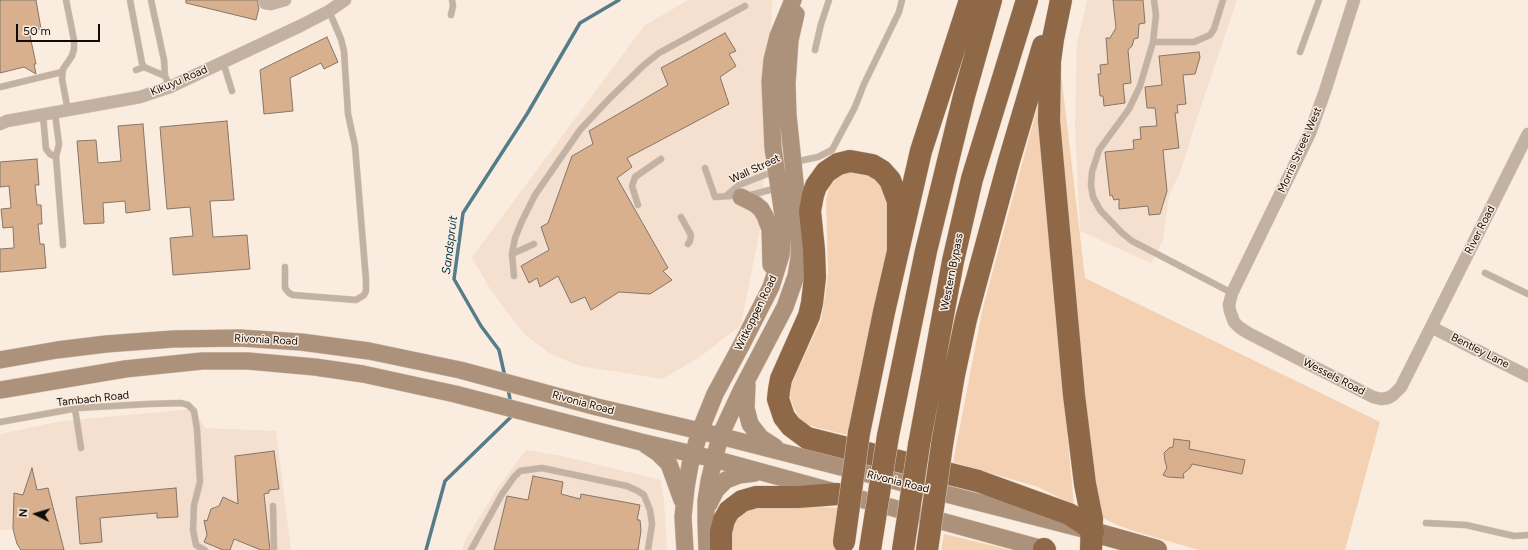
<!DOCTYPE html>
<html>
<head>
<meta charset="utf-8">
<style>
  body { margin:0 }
  #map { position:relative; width:1528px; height:550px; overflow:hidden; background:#fbece0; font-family:Figtree,sans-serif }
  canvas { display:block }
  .north { position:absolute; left:16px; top:494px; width:40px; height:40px; -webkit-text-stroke:3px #fbece0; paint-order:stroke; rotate:275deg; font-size:11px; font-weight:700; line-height:16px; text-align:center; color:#0f0b07 }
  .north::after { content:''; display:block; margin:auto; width:14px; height:18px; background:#0f0b07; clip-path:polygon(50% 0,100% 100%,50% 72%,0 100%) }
  .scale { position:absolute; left:16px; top:24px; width:84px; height:18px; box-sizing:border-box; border:2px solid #0f0b07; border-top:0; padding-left:5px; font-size:12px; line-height:14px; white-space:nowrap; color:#0f0b07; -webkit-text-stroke:3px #fbece0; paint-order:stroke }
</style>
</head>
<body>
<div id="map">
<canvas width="1528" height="550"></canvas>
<div class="north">N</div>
<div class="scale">50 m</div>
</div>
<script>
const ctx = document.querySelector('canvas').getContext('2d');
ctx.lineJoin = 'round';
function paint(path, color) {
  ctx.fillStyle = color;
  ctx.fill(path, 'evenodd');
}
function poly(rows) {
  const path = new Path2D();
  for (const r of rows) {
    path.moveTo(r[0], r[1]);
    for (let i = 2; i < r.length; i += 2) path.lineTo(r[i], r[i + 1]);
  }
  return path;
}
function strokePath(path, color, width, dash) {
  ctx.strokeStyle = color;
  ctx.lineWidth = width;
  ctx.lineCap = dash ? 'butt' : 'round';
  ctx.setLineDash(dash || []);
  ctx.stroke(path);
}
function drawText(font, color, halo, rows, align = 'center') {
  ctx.font = font + ' Figtree,sans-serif';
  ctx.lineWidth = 3;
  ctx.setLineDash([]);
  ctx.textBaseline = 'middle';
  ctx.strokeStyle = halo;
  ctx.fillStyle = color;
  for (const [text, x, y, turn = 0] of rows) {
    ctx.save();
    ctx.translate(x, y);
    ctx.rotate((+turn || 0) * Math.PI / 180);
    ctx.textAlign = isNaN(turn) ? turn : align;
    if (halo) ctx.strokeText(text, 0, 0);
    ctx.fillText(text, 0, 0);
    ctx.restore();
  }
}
paint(poly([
  [688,0,772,0,762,219,741,325,700,357,662,379,580,366,550,354,523,333,490,289,472,257,644,26],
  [1087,0,1237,0,1199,112,1180,173,1169,195,1163,241,1151,263,1080,231,1075,125,1077,44],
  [193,409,205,428,276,431,291,550,21,550,17,544,13,529,0,530,0,434,62,421],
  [526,450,562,456,661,480,664,501,667,550,462,550,465,541,496,490]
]), '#f5e0cf');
paint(poly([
  [1059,56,1085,278,1380,422,1345,550,1199,550,1137,532,1117,525,1103,518,1096,510,1061,191],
  [1039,101,1051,269,1074,505,1038,487,953,462,983,307],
  [846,172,876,172,894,215,852,436,818,428,806,424,799,417,793,406,790,396,791,386,795,376,821,320,825,297,828,272,826,200,829,188,835,180],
  [768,505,842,508,837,550,730,550,731,533,735,522,745,512,755,507],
  [944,534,1011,550,941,550]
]), '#f4d1b3');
strokePath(poly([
  [505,377,499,350,481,326,454,279,463,213,527,114,580,23,619,0],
  [508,389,511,404],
  [426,550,445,481,514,414]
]), '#557c89', 3.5);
const building = poly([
  [0,0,36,0,41,29,29,31,36,64,34,64,36,74,24,67,0,73,0,0],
  [186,0,258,0,258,5,259,8,256,20,186,3,186,0],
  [1113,0,1143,0,1145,23,1139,24,1138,38,1134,39,1132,46,1128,50,1131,83,1123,84,1125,103,1104,106,1103,96,1100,96,1098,74,1101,74,1100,65,1108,64,1106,38,1110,38,1116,28,1113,0],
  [725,33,736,51,729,54,736,66,720,77,729,104,627,158,632,167,617,178,668,268,663,271,672,280,650,294,619,292,591,310,585,297,571,303,558,276,540,287,537,278,529,283,521,266,549,250,541,227,548,223,572,156,593,144,589,131,668,85,661,68,725,33],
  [327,37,338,62,324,69,321,63,290,78,293,111,264,114,260,70,327,37],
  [1199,52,1200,57,1195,74,1183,75,1186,104,1177,105,1178,113,1175,113,1179,148,1163,150,1167,191,1160,214,1149,215,1148,206,1119,209,1119,199,1114,200,1112,195,1110,196,1105,152,1134,149,1133,140,1141,139,1140,127,1157,126,1155,108,1147,108,1145,87,1162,85,1159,56,1199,52],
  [227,121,234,200,210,201,213,237,247,235,250,269,173,275,170,238,193,236,190,207,167,209,160,127,227,121],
  [143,124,150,210,126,213,125,201,103,203,104,223,84,224,77,141,96,140,98,163,121,161,118,126,143,124],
  [37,159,39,185,35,185,37,205,41,205,42,224,38,224,40,244,44,244,46,268,0,272,0,249,14,248,13,227,3,228,1,209,11,208,9,186,0,187,0,162,37,159],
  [1174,439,1190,441,1189,449,1245,460,1242,474,1192,464,1190,468,1183,474,1184,478,1168,477,1163,475,1167,468,1165,461,1164,453,1169,448,1173,447,1174,439],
  [274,451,279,489,269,490,269,493,264,494,270,550,261,550,234,539,230,550,223,550,204,542,207,535,204,520,207,521,211,509,219,506,223,497,238,504,235,456,274,451],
  [32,468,37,490,48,488,64,550,21,550,17,544,13,529,14,493,23,495,32,468],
  [533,476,563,482,561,494,580,499,581,494,640,505,637,520,640,520,641,531,638,550,494,550,507,496,528,500,533,476],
  [176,488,178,517,157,518,157,513,100,518,102,542,80,544,76,497,176,488]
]);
paint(building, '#d9b08d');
strokePath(building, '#83766b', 1);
const service = poly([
  [66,0,74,40,74,49,72,56,63,69,62,79,68,111],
  [130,0,142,63,144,67],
  [151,0,164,60,165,76,170,87],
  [1154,0,1156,15,1153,42,1140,86,1129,109,1099,150,1092,172,1091,185,1093,197,1100,210,1121,232,1132,241,1232,293],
  [451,15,453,6,452,0],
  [1153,42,1194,42,1210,35,1214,29,1223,0],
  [815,50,821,24,829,0],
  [1300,52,1319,0],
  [223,62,232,91],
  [136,70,144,67,165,76],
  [0,87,62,72],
  [55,114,59,144,56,157,63,245],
  [43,115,46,149,50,154,56,157],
  [794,162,818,157,832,150,855,107,864,84,899,12,902,0],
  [705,168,715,197,730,196],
  [727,195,739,185,775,171],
  [747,196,777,188],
  [638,205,632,186,635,177,661,159],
  [681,217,691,235,690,241,688,244],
  [512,254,534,244],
  [285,267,285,288,289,293,293,295,356,300,364,295,366,291,366,280,355,146,348,114,344,51,341,39,329,11],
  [1485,273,1528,294],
  [514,276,512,254,515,238,522,221,535,195,580,130,609,99,644,65,659,53,745,6],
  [75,409,81,448],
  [0,422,78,408,148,404,181,403,188,405,194,411,197,429,200,482,194,505,193,530,196,545,205,550],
  [273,506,274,550],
  [1426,523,1466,525,1514,536,1528,535],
  [471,550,502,494,514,477,520,471,542,468,627,486,638,491,644,495,650,510,652,524,648,550]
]);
const minor = poly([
  [1354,0,1325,91,1310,133,1232,293,1229,305,1230,311,1234,322,1239,327,1248,333,1373,397,1381,399,1388,398,1393,395,1401,387,1528,134],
  [265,3,271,4,285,0],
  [0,124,7,121,140,97,170,87,300,26,329,11,345,0],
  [1431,327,1528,376]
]);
const secondary = poly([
  [741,197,755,204,761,209,765,216,770,229,771,265],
  [0,360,57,350,106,344,173,339,240,338,301,342,369,351,460,370,597,407,700,431,1087,530],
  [747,385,746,408,750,424,761,438,775,447],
  [0,390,125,369,202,361,248,361,315,367,363,374,455,394,641,442,714,459,1047,550],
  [646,445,658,453,669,464,682,500],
  [709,504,716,490,726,480,739,475,755,473],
  [685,550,683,517,686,488,690,465,700,431,715,394,742,344,771,287,781,255,783,235,783,215,773,148,770,82,772,60,778,36,793,0],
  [707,550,706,522,706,501,709,481,720,436,741,391,785,307,796,276,799,258,800,230,788,115,787,84,790,40,796,14]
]);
const primary = poly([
  [1093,532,1157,550]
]);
const motorway = poly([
  [1061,0,1053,39,1050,61,1049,121,1074,395,1085,484,1092,519,1091,550],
  [898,251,898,201,890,180,882,171,872,165,850,161,838,164,826,172,816,186,813,195,810,211,814,250,815,277,812,303,809,316,781,379,779,390,778,399,784,417,791,426,807,438,978,481,1069,514,1086,525,1093,532],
  [859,433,884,312,921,151,970,0],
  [888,436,926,251,964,96,991,0],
  [919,445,953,261,972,179,1027,0],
  [942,445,954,375,966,319,1009,161,1043,46],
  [1044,549,1045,550],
  [721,550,721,532,724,520,729,511,742,501,756,497,798,497,838,494]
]);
strokePath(service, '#d5c8bd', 7);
strokePath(minor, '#d5c8bd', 13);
strokePath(secondary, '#d5c8bd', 18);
strokePath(primary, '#d5c8bd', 21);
strokePath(motorway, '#d5c8bd', 23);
strokePath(service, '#c3b1a1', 6);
strokePath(minor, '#c3b1a1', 12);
strokePath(secondary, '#ad927b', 17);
strokePath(primary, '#9c7b5f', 20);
strokePath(motorway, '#8e6847', 22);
const motorwayBridge = poly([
  [844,542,859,433],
  [870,550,888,436],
  [903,550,919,445],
  [927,550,942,445]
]);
strokePath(motorwayBridge, '#d5c8bd', 23, []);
strokePath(motorwayBridge, '#8e6847', 22);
drawText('11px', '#0f0b07', '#fbece0', [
  ["Kikuyu Road",179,81,-23],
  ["Morris Street West",1300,150,-66],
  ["Wall Street",755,169,-25],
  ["River Road",1480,230,-63],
  ["Western Bypass",952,272,-79],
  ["Witkoppen Road",756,313,-64],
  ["Rivonia Road",266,340,3],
  ["Bentley Lane",1480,351,27],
  ["Wessels Road",1334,377,27],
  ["Tambach Road",93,399,-6],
  ["Rivonia Road",583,403,15],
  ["Rivonia Road",898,482,14]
]);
drawText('italic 12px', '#003746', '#fbece0', [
  ["Sandspruit",450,245,-83]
]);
</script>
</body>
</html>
